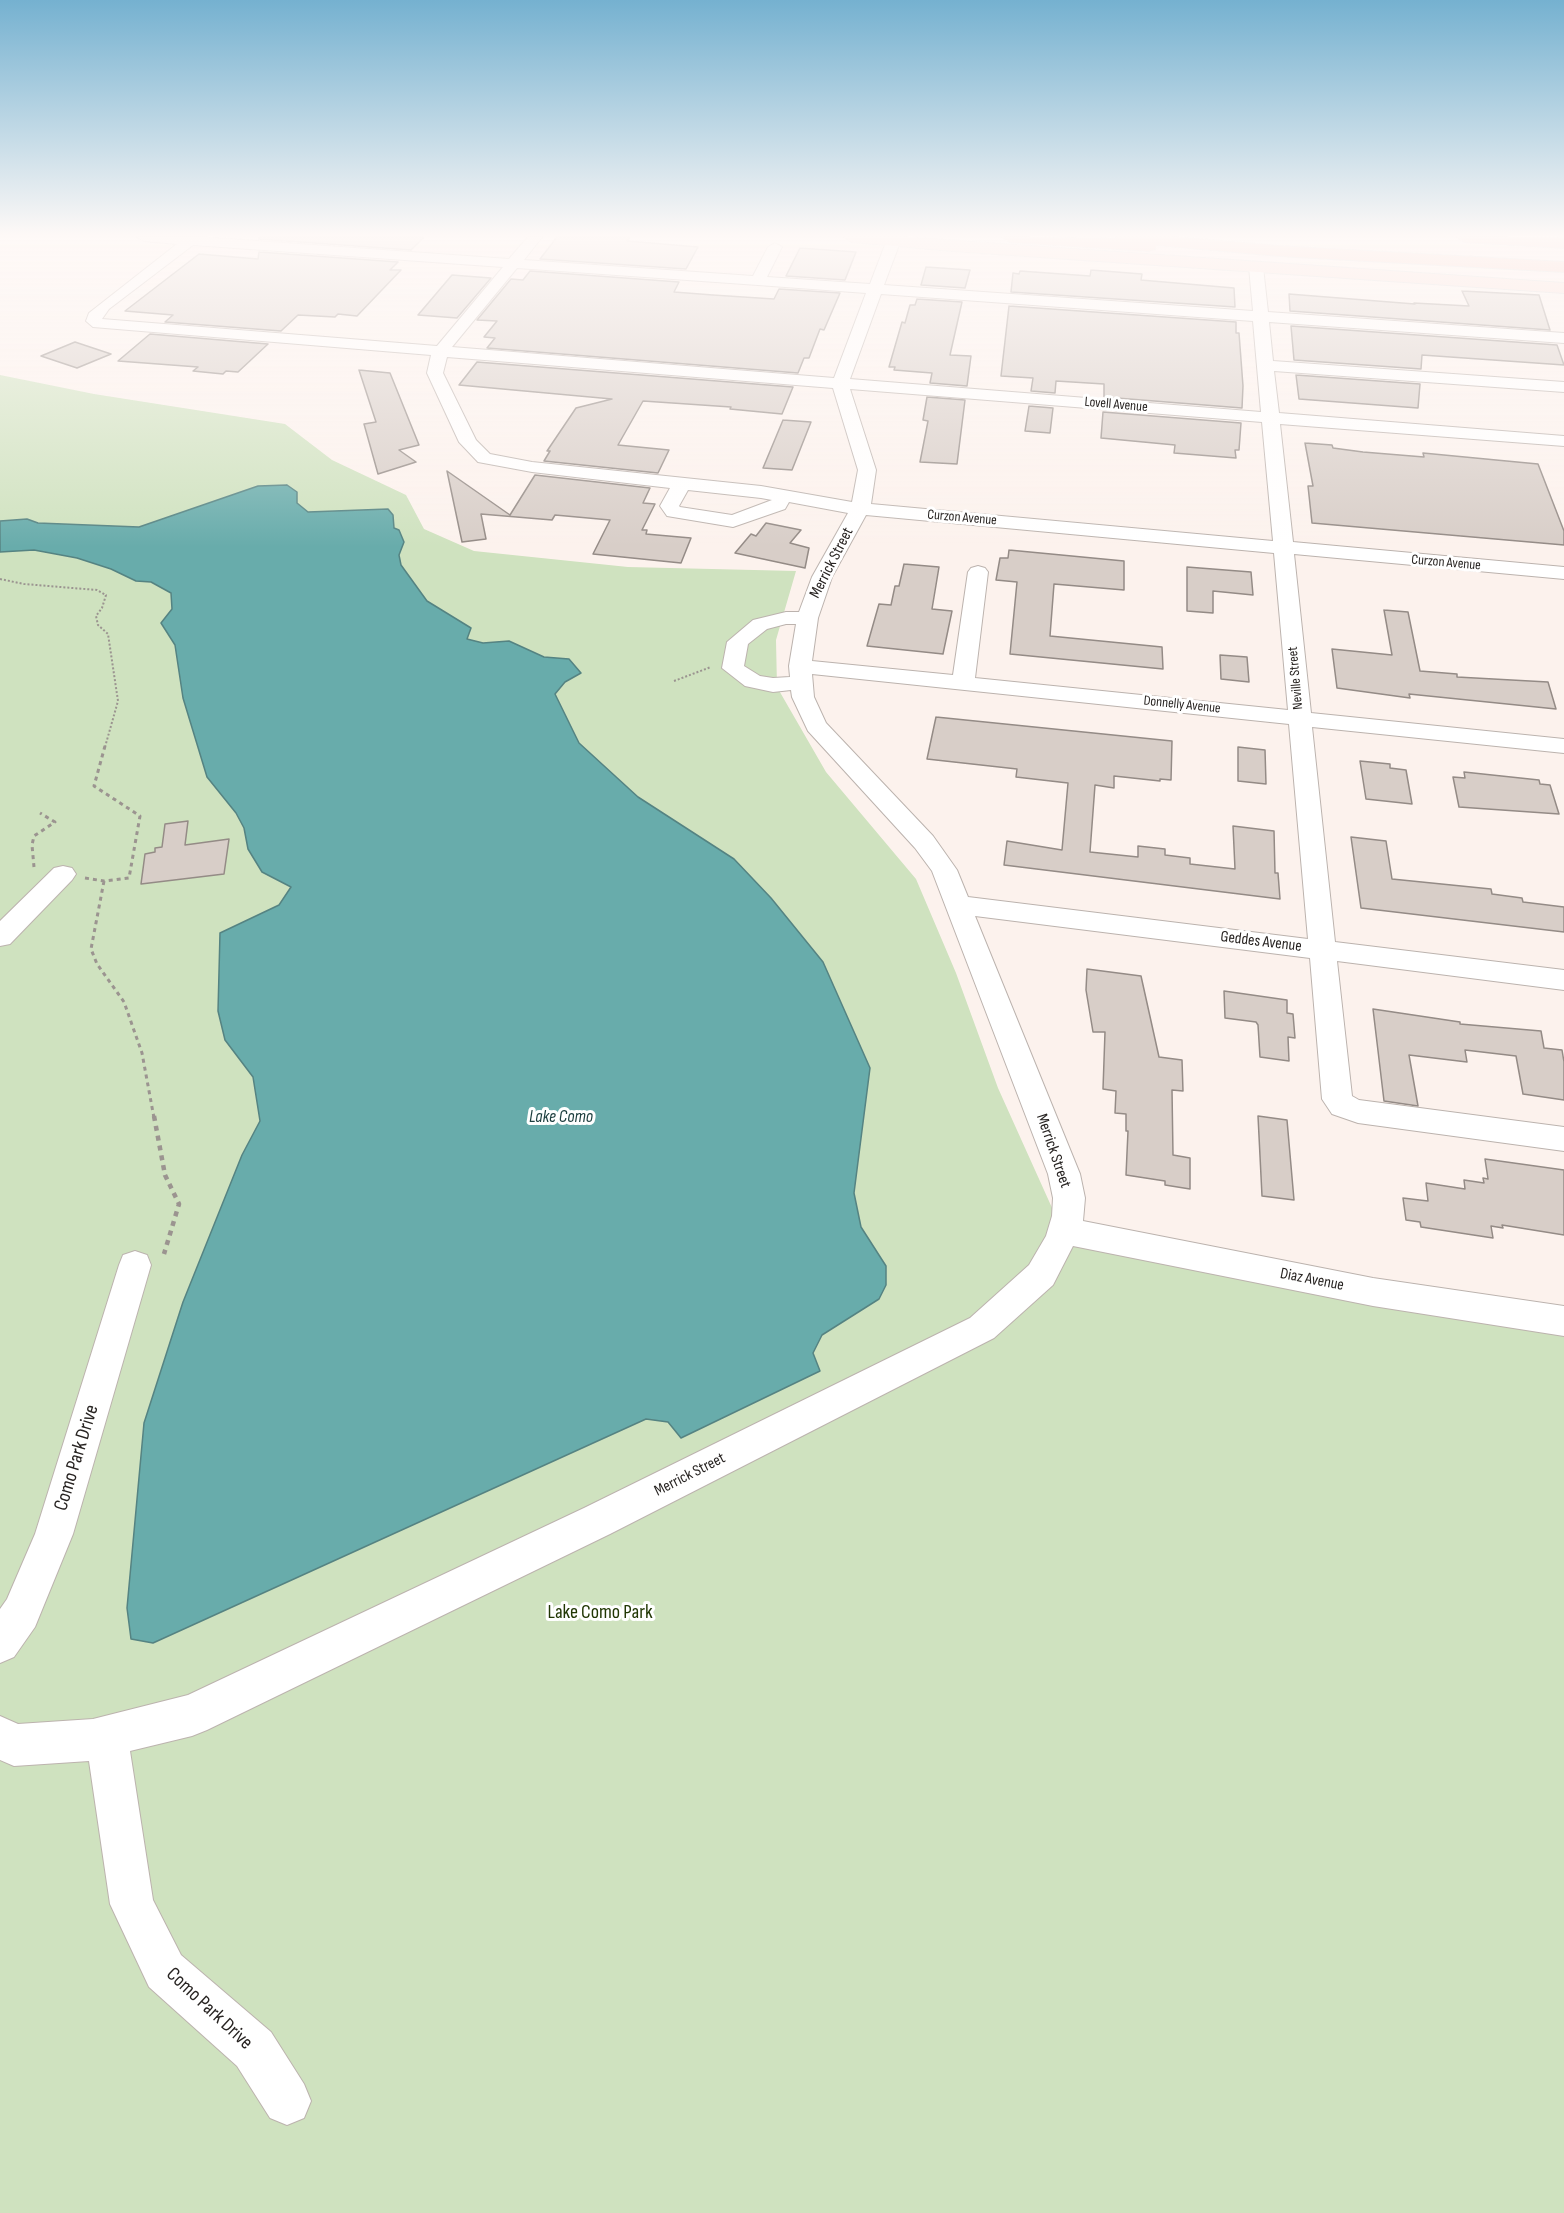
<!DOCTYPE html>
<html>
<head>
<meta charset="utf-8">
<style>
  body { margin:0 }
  canvas { display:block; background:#fcf2ed }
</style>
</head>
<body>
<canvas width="1564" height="2213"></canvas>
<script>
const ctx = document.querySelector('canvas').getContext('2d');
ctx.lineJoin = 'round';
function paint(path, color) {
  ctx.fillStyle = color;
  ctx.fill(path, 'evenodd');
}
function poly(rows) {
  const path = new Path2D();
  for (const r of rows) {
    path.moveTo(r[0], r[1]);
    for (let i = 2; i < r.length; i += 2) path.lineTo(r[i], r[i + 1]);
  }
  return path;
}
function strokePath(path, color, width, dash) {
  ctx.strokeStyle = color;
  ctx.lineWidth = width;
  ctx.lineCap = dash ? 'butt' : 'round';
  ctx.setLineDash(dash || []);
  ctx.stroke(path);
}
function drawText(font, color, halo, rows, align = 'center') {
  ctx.font = font + ' "Sofia Sans Condensed",sans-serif';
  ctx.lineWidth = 6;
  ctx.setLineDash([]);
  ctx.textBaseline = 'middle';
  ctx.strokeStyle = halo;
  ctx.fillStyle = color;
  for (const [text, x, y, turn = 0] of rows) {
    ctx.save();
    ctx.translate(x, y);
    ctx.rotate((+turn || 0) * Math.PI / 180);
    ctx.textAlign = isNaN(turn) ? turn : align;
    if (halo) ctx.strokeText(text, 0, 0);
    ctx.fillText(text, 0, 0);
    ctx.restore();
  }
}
paint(poly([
  [0,375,94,394,285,424,332,460,406,495,424,529,474,551,628,567,796,571,776,640,777,687,826,772,916,879,956,973,998,1088,1062,1230,1320,1296,1564,1333,1564,2213,0,2213]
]), '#cfe2bf');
const water = poly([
  [287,485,297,492,297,503,308,512,388,509,393,515,394,528,399,530,404,542,399,555,401,565,427,601,471,628,467,639,483,643,509,641,544,657,569,659,581,673,565,682,555,694,579,743,638,797,734,859,771,898,823,962,870,1068,854,1193,861,1227,886,1266,886,1285,879,1299,822,1335,813,1353,820,1371,681,1438,668,1422,646,1419,153,1643,131,1639,127,1608,144,1423,183,1302,242,1155,260,1121,253,1077,225,1040,218,1011,220,933,279,905,291,887,262,872,248,849,244,828,236,813,207,777,183,698,175,645,161,623,172,609,171,593,151,582,136,581,111,569,77,558,34,550,0,552,0,521,27,519,38,523,139,527,258,486,287,485]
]);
paint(water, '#68acab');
strokePath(water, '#558382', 1.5);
const building = poly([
  [259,237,424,237,411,250,259,239,259,237],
  [557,237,630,237,627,241,698,247,686,269,540,259,557,237],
  [800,248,856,252,845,280,786,276,800,248],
  [259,252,398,262,390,270,401,270,357,316,338,314,335,317,298,315,281,331,165,322,173,315,125,311,199,254,258,259,259,252],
  [926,267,970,270,965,288,921,285,926,267],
  [1091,270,1142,274,1141,280,1234,288,1235,307,1011,292,1013,273,1019,274,1020,271,1090,276,1091,270],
  [530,271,679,282,674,292,713,295,774,299,779,289,840,293,824,330,820,329,809,358,804,358,798,373,487,348,495,338,484,337,497,321,477,320,511,279,523,280,530,271],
  [452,275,491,278,457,318,418,315,452,275],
  [1462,291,1539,295,1550,330,1290,311,1289,294,1415,304,1414,303,1469,306,1462,291],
  [917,299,962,302,950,355,971,356,967,386,930,383,932,373,894,370,895,367,889,367,902,322,905,323,910,305,915,305,917,299],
  [1009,306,1236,322,1236,333,1239,333,1243,386,1242,408,1104,397,1104,384,1056,381,1055,393,1031,391,1033,378,1001,376,1009,306],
  [1291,326,1557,345,1564,365,1422,355,1421,369,1294,360,1291,326],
  [150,334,268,344,238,372,226,371,223,374,193,371,198,367,118,361,150,334],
  [75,342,111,354,77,368,41,356,75,342],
  [477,362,793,387,782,414,730,409,731,407,643,401,618,445,669,450,658,473,544,461,550,451,547,451,576,408,612,399,459,385,477,362],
  [359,370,390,373,419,445,399,450,416,462,378,474,364,424,376,422,359,370],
  [1296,375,1420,384,1418,408,1299,399,1296,375],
  [927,397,965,400,957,464,920,462,928,421,923,420,927,397],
  [1029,406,1053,408,1050,433,1025,431,1029,406],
  [1103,412,1241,423,1239,450,1235,450,1236,458,1174,453,1175,445,1101,438,1103,412],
  [783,420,811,422,792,470,763,468,783,420],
  [1305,443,1332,445,1333,448,1363,452,1424,457,1423,453,1538,464,1564,531,1564,545,1312,523,1308,486,1313,486,1305,443],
  [447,471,510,515,535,475,650,488,643,503,655,504,642,530,647,530,646,534,691,538,681,563,593,554,610,520,555,515,552,520,481,514,486,539,462,542,447,471],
  [766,523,801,530,790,543,809,548,805,568,735,553,751,534,756,536,766,523],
  [1009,550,1124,561,1124,590,1054,584,1050,636,1162,647,1163,669,1010,654,1017,582,996,580,1000,558,1008,558,1009,550],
  [904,564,939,567,932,609,952,611,943,654,867,646,879,604,891,605,895,586,899,586,904,564],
  [1187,567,1251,572,1253,595,1213,591,1213,613,1187,611,1187,567],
  [1384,610,1408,612,1420,671,1457,674,1457,677,1548,682,1556,709,1409,694,1410,698,1337,688,1332,649,1392,655,1384,610],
  [1220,655,1247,657,1249,682,1221,679,1220,655],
  [936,717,1172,741,1171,780,1160,779,1160,781,1114,776,1114,788,1095,785,1090,852,1138,857,1138,846,1165,849,1165,855,1190,858,1190,864,1235,869,1233,826,1274,831,1275,873,1278,873,1280,899,1004,865,1007,841,1062,850,1068,783,1016,777,1017,769,927,759,936,717],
  [1238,747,1265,750,1266,784,1238,781,1238,747],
  [1360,761,1390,764,1390,768,1406,770,1412,804,1366,799,1360,761],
  [1464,772,1539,780,1540,784,1550,785,1559,814,1459,807,1453,777,1465,778,1464,772],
  [188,821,185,845,229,839,224,874,141,884,145,854,155,852,155,848,162,847,165,824,188,821],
  [1351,837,1386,841,1392,879,1491,889,1492,894,1522,898,1523,902,1564,907,1564,932,1361,908,1351,837],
  [1087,969,1141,976,1159,1057,1182,1060,1183,1091,1172,1090,1173,1155,1190,1158,1190,1189,1165,1185,1165,1181,1126,1175,1128,1131,1126,1131,1126,1114,1115,1113,1116,1091,1103,1089,1105,1032,1093,1032,1086,990,1087,969],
  [1224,991,1287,1000,1287,1013,1293,1014,1295,1038,1288,1037,1289,1061,1260,1057,1258,1025,1256,1022,1225,1018,1224,991],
  [1373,1009,1460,1022,1460,1024,1541,1031,1544,1048,1562,1050,1564,1062,1564,1100,1523,1094,1516,1056,1465,1050,1467,1062,1409,1055,1418,1106,1384,1101,1373,1009],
  [1258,1116,1287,1120,1294,1200,1262,1196,1258,1116],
  [1485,1159,1564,1170,1564,1235,1502,1225,1503,1228,1491,1226,1493,1238,1421,1227,1420,1222,1406,1220,1403,1198,1428,1201,1426,1183,1465,1189,1464,1180,1484,1183,1483,1178,1488,1179,1485,1159]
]);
paint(building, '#d8cec8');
strokePath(building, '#948b86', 1.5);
const minor = poly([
  [137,237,201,237,509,259,528,237,542,237,524,260,753,276,768,247,775,243,782,247,767,277,870,284,888,237,902,237,884,285,1253,311,1249,267,1256,263,1263,267,1268,312,1564,333,1564,343,1269,322,1273,361,1564,382,1564,392,1274,371,1279,413,1564,436,1564,446,1280,424,1293,542,1564,567,1564,579,1294,554,1311,713,1564,739,1564,753,1312,727,1335,942,1564,970,1564,990,1337,961,1352,1096,1359,1100,1564,1127,1564,1151,1358,1123,1332,1114,1322,1099,1310,958,975,916,1080,1174,1085,1198,1083,1221,1373,1278,1564,1306,1564,1336,1373,1306,1073,1246,1053,1285,994,1338,610,1534,207,1730,192,1736,130,1751,153,1900,181,1955,271,2032,304,2084,311,2101,304,2118,287,2125,270,2118,237,2066,149,1987,110,1904,89,1761,14,1766,0,1760,0,1716,18,1724,93,1719,188,1695,584,1508,970,1318,1029,1265,1046,1236,1052,1216,1053,1198,1048,1174,932,871,915,848,808,731,792,697,791,690,773,692,745,686,722,668,727,642,753,620,786,612,799,612,812,577,848,513,789,502,785,509,733,527,667,516,660,506,670,488,532,472,478,462,459,442,427,373,431,355,93,327,86,321,89,313,177,244,144,241,137,237],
  [193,245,503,267,437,346,102,319,109,309,193,245],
  [517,268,758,285,866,293,834,378,452,347,517,268],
  [881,294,1253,321,1261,412,850,379,881,294],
  [447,357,833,388,858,470,852,502,761,486,532,462,490,454,476,440,443,373,447,357],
  [850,389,1262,422,1273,541,871,504,876,470,850,389],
  [688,490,761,498,772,500,732,515,680,507,679,506,688,490],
  [866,515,1274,553,1288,710,975,678,988,572,985,568,978,566,971,568,968,572,953,675,812,661,818,618,832,577,866,515],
  [786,624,796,624,789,666,790,677,773,678,760,676,744,666,748,644,767,629,786,624],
  [812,674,1289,724,1308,939,968,897,957,870,933,836,826,723,814,697,812,674],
  [63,866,72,868,76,874,72,880,10,944,0,946,0,921,54,868,63,866],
  [135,1251,147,1255,151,1265,73,1534,35,1627,14,1657,0,1663,0,1609,7,1599,35,1534,119,1265,123,1255,135,1251]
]);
const major = poly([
  [844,237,901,237,1564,283,1564,293,952,251,852,242,844,237]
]);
const highway = poly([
  [1002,237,1118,239,1116,237,1173,237,1279,246,1564,262,1564,272,1279,256,1156,245,1155,249,1149,251,1010,242,1002,237],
  [1457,237,1564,238,1564,248,1465,242,1457,237]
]);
strokePath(minor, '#bcb3ae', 2);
strokePath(major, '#d4d3d3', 2);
strokePath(highway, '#d4d3d3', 2);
strokePath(poly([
  [0,579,24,584,97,590,106,595,102,608,96,616,98,625,108,634,118,701,105,747],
  [674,681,711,667]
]), '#9b9490', 2, [2, 2]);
strokePath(poly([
  [34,867,32,845,34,836,55,822,40,813],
  [85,878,104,881,129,878,140,816,94,786,105,746],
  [104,881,91,949,97,964,124,1002,142,1053,154,1118]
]), '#9b9490', 3, [4, 4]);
strokePath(poly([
  [154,1116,165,1175,179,1204,164,1254]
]), '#9b9490', 4.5, [5, 5]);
paint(minor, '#fff');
paint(major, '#fadad3');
paint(highway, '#f6c2b6');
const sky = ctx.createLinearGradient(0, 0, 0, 547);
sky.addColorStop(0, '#75b1d0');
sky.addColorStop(0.43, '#fef9f7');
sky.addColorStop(1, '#fef9f700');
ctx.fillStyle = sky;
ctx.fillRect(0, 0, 1564, 547);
drawText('14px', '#282422', '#fff', [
  ["Lovell Avenue",1116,405,5],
  ["Curzon Avenue",962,518,5],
  ["Curzon Avenue",1446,563,5],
  ["Neville Street",1296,678,-95],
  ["Donnelly Avenue",1182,705,6]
]);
drawText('16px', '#282422', '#fff', [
  ["Merrick Street",832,563,-63],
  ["Geddes Avenue",1261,942,7],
  ["Merrick Street",1053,1151,71],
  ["Diaz Avenue",1312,1280,11],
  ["Merrick Street",690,1475,-27]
]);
drawText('italic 18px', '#1c3e3e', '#fff', [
  ["Lake Como",561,1117]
]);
drawText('20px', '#282422', '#fff', [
  ["Como Park Drive",77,1458,-73],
  ["Como Park Drive",209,2009,43]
]);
drawText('20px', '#213704', '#fff', [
  ["Lake Como Park",600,1613]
]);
</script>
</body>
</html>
